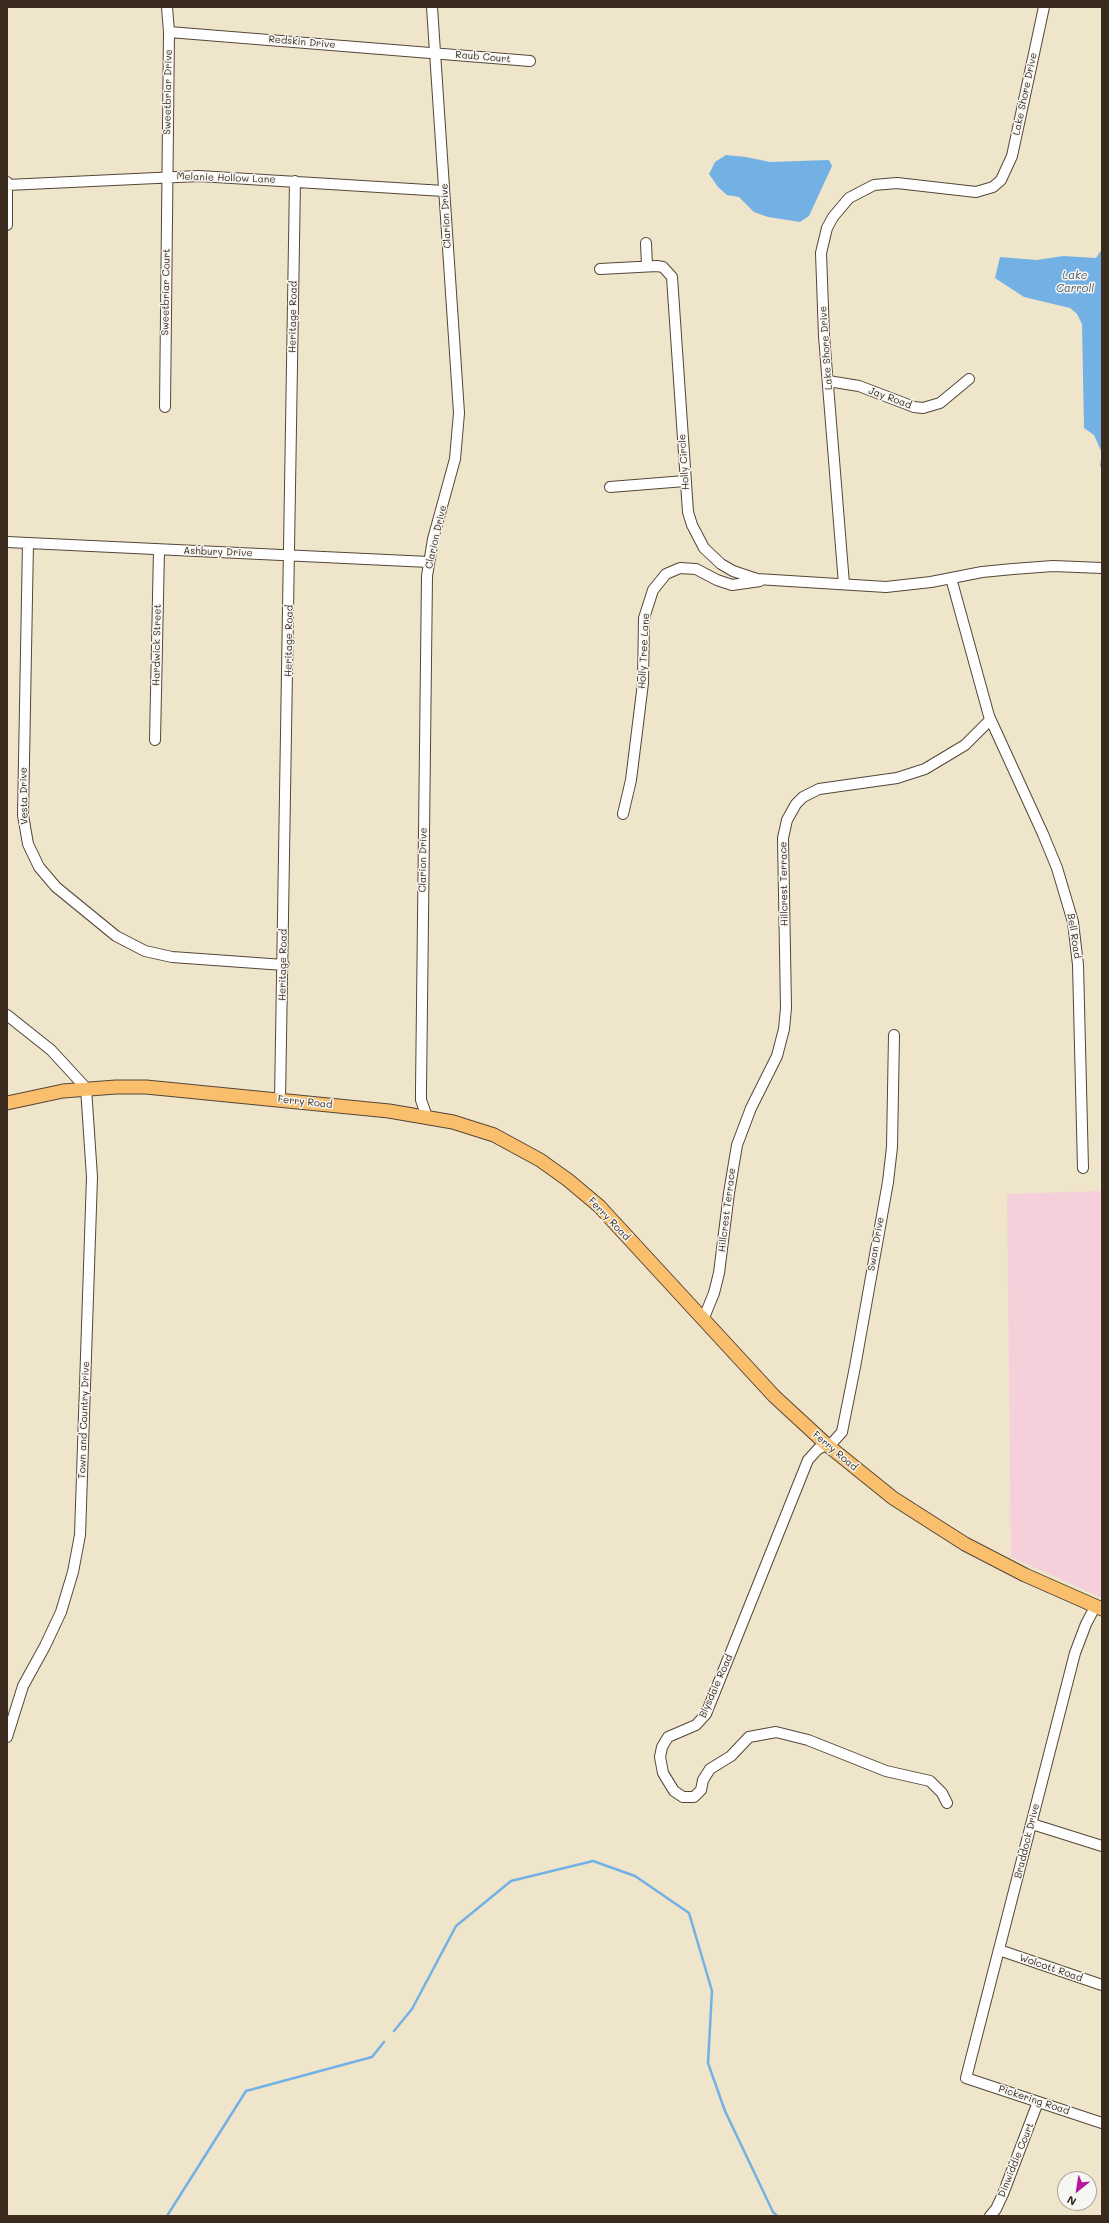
<!DOCTYPE html>
<html>
<head>
<meta charset="utf-8">
<style>
  body { margin:0 }
  #map { position:relative; width:1109px; height:2223px; overflow:hidden; background:#efe5cb; font-family:Mali,sans-serif }
  canvas { display:block }
  .frame { position:absolute; inset:0; border:8px solid #3b2a1e; pointer-events:none }
  .north { position:absolute; left:1057px; top:2171px; width:40px; height:40px; box-sizing:border-box; background:#f6f6f2; border:1px solid #aba49d; border-radius:50%; rotate:210deg; font-size:11px; font-weight:700; line-height:16px; text-align:center; color:#3b2a1e }
  .north::after { content:''; display:block; margin:auto; width:14px; height:18px; background:#b5179e; clip-path:polygon(50% 0,100% 100%,50% 72%,0 100%) }
</style>
</head>
<body>
<div id="map">
<canvas width="1109" height="2223"></canvas>
<div class="frame"></div>
<div class="north">N</div>
</div>
<script>
const ctx = document.querySelector('canvas').getContext('2d');
ctx.lineJoin = 'round';
function paint(path, color) {
  ctx.fillStyle = color;
  ctx.fill(path, 'evenodd');
}
function poly(rows) {
  const path = new Path2D();
  for (const r of rows) {
    path.moveTo(r[0], r[1]);
    for (let i = 2; i < r.length; i += 2) path.lineTo(r[i], r[i + 1]);
  }
  return path;
}
function strokePath(path, color, width, dash) {
  ctx.strokeStyle = color;
  ctx.lineWidth = width;
  ctx.lineCap = dash ? 'butt' : 'round';
  ctx.setLineDash(dash || []);
  ctx.stroke(path);
}
function drawText(font, color, halo, rows, align = 'center') {
  ctx.font = font + ' Mali,sans-serif';
  ctx.lineWidth = 3;
  ctx.setLineDash([]);
  ctx.textBaseline = 'middle';
  ctx.strokeStyle = halo;
  ctx.fillStyle = color;
  for (const [text, x, y, turn = 0] of rows) {
    ctx.save();
    ctx.translate(x, y);
    ctx.rotate((+turn || 0) * Math.PI / 180);
    ctx.textAlign = isNaN(turn) ? turn : align;
    if (halo) ctx.strokeText(text, 0, 0);
    ctx.fillText(text, 0, 0);
    ctx.restore();
  }
}
paint(poly([
  [1102,1191,1102,1598,1011,1557,1007,1194]
]), '#f5cfda');
paint(poly([
  [726,155,746,157,770,162,829,160,832,166,809,216,800,222,768,217,754,212,739,197,727,195,718,187,709,174,715,162],
  [1102,249,1102,468,1101,468,1100,465,1102,453,1094,435,1084,428,1082,324,1077,314,1070,308,1024,297,995,278,1000,257,1037,260,1063,256,1096,258]
]), '#73b1e5');
strokePath(poly([
  [394,2031,412,2009,456,1926,511,1881,593,1861,635,1876,689,1913,712,1991,708,2063,725,2111,773,2212,777,2216],
  [167,2216,246,2091,372,2057,384,2042]
]), '#73b1e5', 2.5);
const minor = poly([
  [169,32,530,61],
  [7,182,7,225],
  [7,185,199,176,444,191],
  [646,243,647,266],
  [600,269,657,266,663,267,672,277,688,512,692,525,704,548,721,564,733,571,757,579,886,587,931,582,982,572,1013,569,1053,566,1102,568],
  [828,381,859,386,914,407,923,408,940,403,969,379],
  [165,407,169,32,167,7],
  [610,487,685,481],
  [7,542,429,562],
  [28,543,23,815,28,844,39,867,56,887,116,936,145,951,172,957,284,965],
  [951,578,989,716,1043,834,1057,868,1073,922,1078,965,1083,1168],
  [844,584,824,336,821,253,827,228,833,217,849,198,874,185,897,183,976,192,993,187,1001,180,1012,156,1044,7],
  [155,740,159,550],
  [623,814,631,780,643,683,644,618,653,590,666,574,680,568,696,569,717,580,732,585,760,581],
  [7,1015,51,1050,86,1088,92,1177,80,1535,73,1572,61,1612,45,1646,23,1686,7,1737],
  [894,1035,892,1147,888,1182,855,1367,842,1432,833,1442,818,1449,808,1460,706,1714,696,1725,668,1737,662,1747,660,1757,663,1773,674,1791,683,1797,694,1797,701,1790,703,1780,710,1769,731,1756,749,1737,776,1732,808,1740,886,1771,930,1781,942,1793,947,1803],
  [280,1100,295,181],
  [427,1117,421,1100,421,1090,427,576,433,539,455,459,459,413,432,7],
  [703,1320,714,1293,719,1273,729,1193,737,1145,751,1108,777,1056,784,1029,786,1008,783,838,787,820,796,804,803,797,819,789,897,778,925,769,965,745,990,720],
  [1095,1607,1086,1624,1075,1653,966,2078,1102,2123],
  [1032,1824,1102,1846],
  [999,1950,1102,1985],
  [990,2216,996,2209,1003,2194,1038,2102]
]);
const major = poly([
  [7,1103,63,1091,116,1087,146,1087,389,1111,453,1122,494,1135,540,1160,568,1180,599,1206,774,1396,826,1444,893,1498,965,1544,1025,1575,1102,1609]
]);
strokePath(minor, '#564638', 12);
strokePath(major, '#564638', 15);
strokePath(minor, '#fff', 10);
strokePath(major, '#f9bf6d', 13);
drawText('10px', '#3b2a1e', '#f6f6f2', [
  ["Redskin Drive",302,42,5],
  ["Raub Court",483,57,5],
  ["Sweetbriar Drive",168,92,-89],
  ["Lake Shore Drive",1025,94,-78],
  ["Melanie Hollow Lane",226,178,2],
  ["Clarion Drive",446,216,-93],
  ["Sweetbriar Court",166,292,-89],
  ["Heritage Road",293,317,-89],
  ["Lake Shore Drive",826,348,-94],
  ["Jay Road",890,398,20],
  ["Holly Circle",684,462,-94],
  ["Clarion Drive",436,537,-77],
  ["Ashbury Drive",218,552,2],
  ["Heritage Road",289,641,-89],
  ["Hardwick Street",157,645,-89],
  ["Holly Tree Lane",644,651,-87],
  ["Vesta Drive",24,796,-91],
  ["Clarion Drive",423,860,-89],
  ["Hillcrest Terrace",784,884,-91],
  ["Bell Road",1074,936,81],
  ["Heritage Road",283,965,-89],
  ["Ferry Road",305,1102,6],
  ["Hillcrest Terrace",727,1210,-83],
  ["Ferry Road",609,1219,46],
  ["Swan Drive",876,1244,-80],
  ["Town and Country Drive",84,1420,-88],
  ["Ferry Road",835,1451,40],
  ["Blysdale Road",716,1686,-66],
  ["Braddock Drive",1027,1841,-76],
  ["Wolcott Road",1051,1968,19],
  ["Pickering Road",1034,2100,18],
  ["Dinwiddie Court",1016,2160,-68]
]);
drawText('italic 11px', '#4f5964', '#f6f6f2', [
  ["Lake",1075,276],
  ["Carroll",1075,289]
]);
</script>
</body>
</html>
